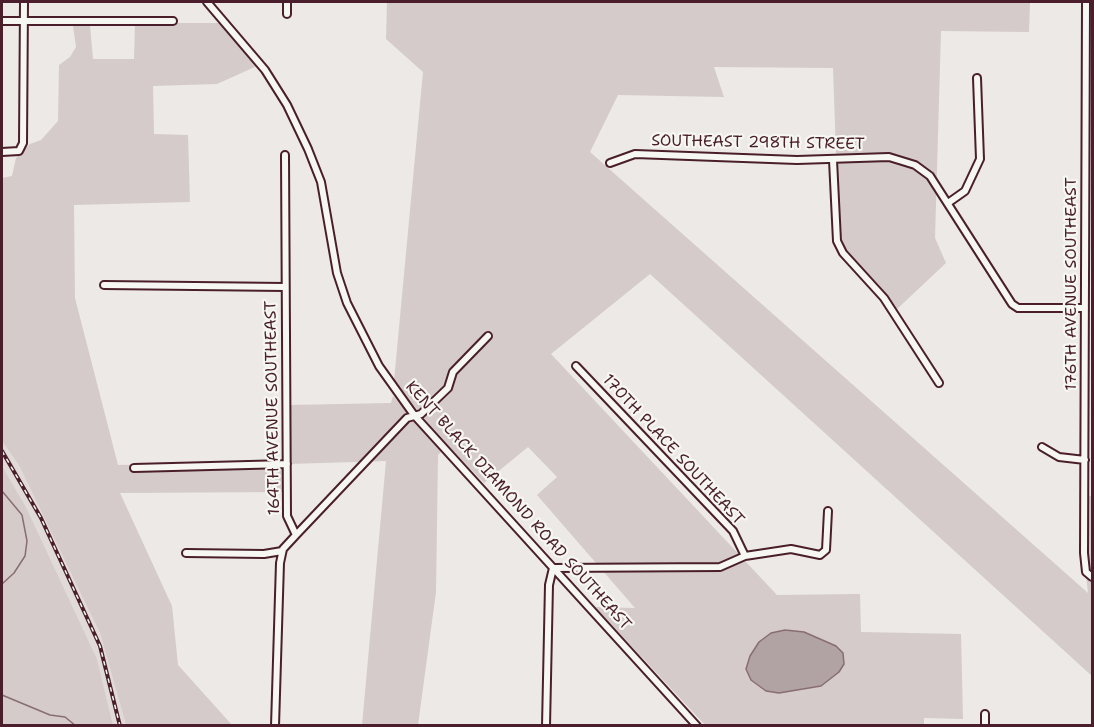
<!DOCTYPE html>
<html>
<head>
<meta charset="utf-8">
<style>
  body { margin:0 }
  #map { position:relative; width:1094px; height:727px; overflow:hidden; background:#ece9e6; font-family:"Shantell Sans",sans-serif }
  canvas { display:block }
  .frame { position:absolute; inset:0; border:3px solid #4a1f2b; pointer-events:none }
</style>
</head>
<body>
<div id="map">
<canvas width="1094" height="727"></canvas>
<div class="frame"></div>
</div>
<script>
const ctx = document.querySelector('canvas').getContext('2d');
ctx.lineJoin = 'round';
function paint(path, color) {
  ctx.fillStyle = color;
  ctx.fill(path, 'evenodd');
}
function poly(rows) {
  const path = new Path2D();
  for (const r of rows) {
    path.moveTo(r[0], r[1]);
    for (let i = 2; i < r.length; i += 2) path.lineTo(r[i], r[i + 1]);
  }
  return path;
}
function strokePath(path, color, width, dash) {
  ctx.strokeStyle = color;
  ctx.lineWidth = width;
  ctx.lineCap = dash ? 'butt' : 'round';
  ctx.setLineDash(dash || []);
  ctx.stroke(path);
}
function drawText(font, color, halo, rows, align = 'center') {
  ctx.font = font + ' "Shantell Sans",sans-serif';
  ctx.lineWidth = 4.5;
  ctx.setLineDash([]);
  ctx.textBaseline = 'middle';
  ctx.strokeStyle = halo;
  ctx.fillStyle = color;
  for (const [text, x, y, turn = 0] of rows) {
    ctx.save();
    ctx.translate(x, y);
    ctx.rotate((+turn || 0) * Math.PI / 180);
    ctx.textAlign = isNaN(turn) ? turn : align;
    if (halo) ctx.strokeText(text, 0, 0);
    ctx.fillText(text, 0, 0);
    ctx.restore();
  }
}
paint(poly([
  [2,441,20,467,66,554,100,633,126,725,113,725,97,659,26,507,2,466]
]), '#e0dad8');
paint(poly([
  [387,2,1030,2,1029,32,941,31,935,238,946,263,896,310,879,285,842,247,839,239,833,68,714,67,724,97,618,95,590,152,1088,593,1085,566,1085,496,1092,496,1092,676,650,274,551,354,777,595,860,594,861,632,961,634,963,719,924,718,924,726,705,725,595,607,635,608,537,495,557,477,528,447,484,483,435,432,394,381,423,72,386,39],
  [135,23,222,23,257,66,217,84,153,86,154,134,188,135,190,202,74,205,75,298,118,465,285,462,284,492,120,493,172,606,178,665,232,725,126,725,100,633,20,467,2,441,2,178,12,176,16,158,30,144,41,140,58,121,59,65,70,57,76,47,73,26,90,25,93,59,134,59],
  [393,396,442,451,438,455,436,592,418,725,362,725,386,461,289,464,289,405,391,403],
  [2,466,26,507,97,659,113,725,2,725]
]), '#d4cbca');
const water = poly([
  [785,630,804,632,836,646,843,653,844,664,839,672,821,686,779,693,766,691,751,680,746,669,750,656,759,642,771,633,785,630]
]);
paint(water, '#b1a2a3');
strokePath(water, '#886e73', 1.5);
strokePath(poly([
  [2,491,22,515,27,541,25,556,14,573,2,584],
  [2,695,50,715,65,717,76,726]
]), '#886e73', 1.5);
const minor = poly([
  [207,2,265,70,287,105,308,149,321,182,337,273,347,303,379,366,414,415,697,726],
  [1086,2,1084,553,1086,572,1092,577],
  [287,14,287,2],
  [2,21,173,21],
  [2,152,19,151,23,143,24,2],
  [833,160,837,241,843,253,884,298,939,383],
  [610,163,635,154,797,160,889,157,915,165,930,176,1012,304,1018,308,1085,308],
  [948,203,965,191,980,159,977,78],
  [104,285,285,287],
  [576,366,733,531,745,556],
  [1042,447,1059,457,1085,460],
  [134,468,287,464],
  [296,535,407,418,421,414,448,388,453,372,488,336],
  [186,553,264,554,282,551],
  [985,714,985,726],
  [275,726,280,563,283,549,296,535,287,516,285,155],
  [546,726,549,585,553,568,720,567,745,556,791,549,820,555,826,550,828,511]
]);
strokePath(minor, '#4a1f2b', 10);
strokePath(minor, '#f6f6f2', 6);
const rail = poly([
  [2,451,41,518,100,646,120,726]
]);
strokePath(rail, '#4a1f2b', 4);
strokePath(rail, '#f6f6f2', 1.5, [4.5]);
drawText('16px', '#4a1f2b', '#f6f6f2', [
  ["SOUTHEAST 298TH STREET",758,143,1],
  ["176TH AVENUE SOUTHEAST",1072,284,-90],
  ["164TH AVENUE SOUTHEAST",273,408,-91],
  ["170TH PLACE SOUTHEAST",673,450,47],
  ["KENT BLACK DIAMOND ROAD SOUTHEAST",518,506,48]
]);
</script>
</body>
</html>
